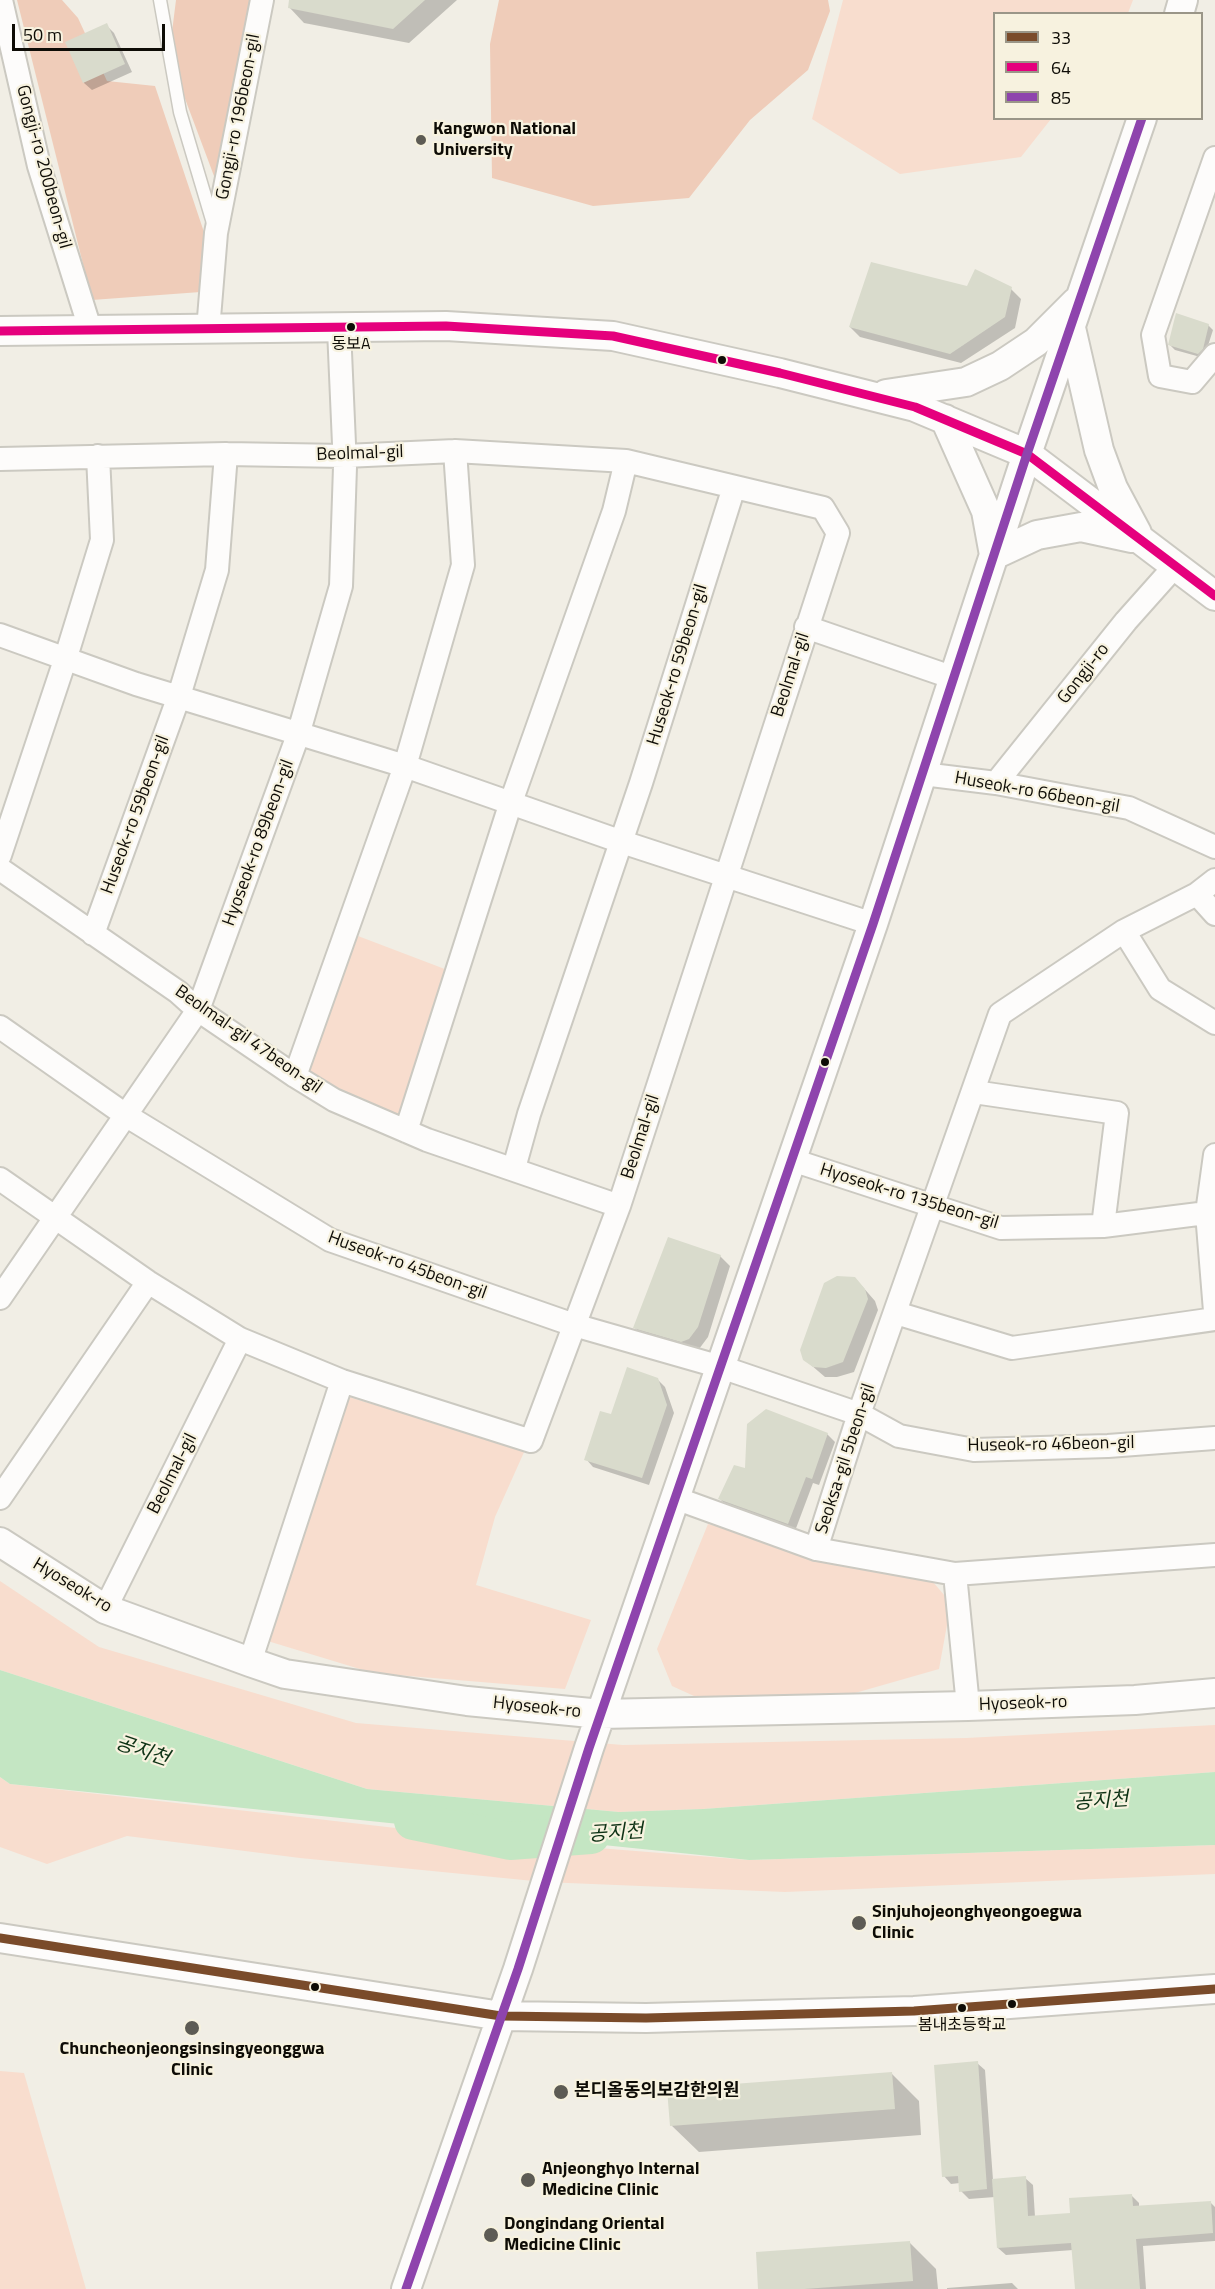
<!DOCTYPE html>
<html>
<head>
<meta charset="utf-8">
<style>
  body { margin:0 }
  #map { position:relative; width:1215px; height:2289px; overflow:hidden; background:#f1eee5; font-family:"Titillium Web",sans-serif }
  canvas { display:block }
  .legend { position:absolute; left:993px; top:12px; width:210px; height:108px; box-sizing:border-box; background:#f7f2df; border:2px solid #9a9688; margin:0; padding:8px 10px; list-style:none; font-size:18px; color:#0e0c06 }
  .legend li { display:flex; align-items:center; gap:12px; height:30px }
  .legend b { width:30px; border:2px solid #9a9688 }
  .scale { position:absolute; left:12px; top:24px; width:153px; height:27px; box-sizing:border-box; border:3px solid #0e0c06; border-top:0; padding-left:8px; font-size:18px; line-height:21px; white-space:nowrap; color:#0e0c06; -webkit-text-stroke:4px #f7f2df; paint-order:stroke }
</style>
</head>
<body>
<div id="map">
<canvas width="1215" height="2289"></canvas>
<ul class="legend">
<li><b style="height:8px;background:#7a4b2a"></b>33</li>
<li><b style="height:8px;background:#e5007d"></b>64</li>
<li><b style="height:8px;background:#8e44ad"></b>85</li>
</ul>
<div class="scale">50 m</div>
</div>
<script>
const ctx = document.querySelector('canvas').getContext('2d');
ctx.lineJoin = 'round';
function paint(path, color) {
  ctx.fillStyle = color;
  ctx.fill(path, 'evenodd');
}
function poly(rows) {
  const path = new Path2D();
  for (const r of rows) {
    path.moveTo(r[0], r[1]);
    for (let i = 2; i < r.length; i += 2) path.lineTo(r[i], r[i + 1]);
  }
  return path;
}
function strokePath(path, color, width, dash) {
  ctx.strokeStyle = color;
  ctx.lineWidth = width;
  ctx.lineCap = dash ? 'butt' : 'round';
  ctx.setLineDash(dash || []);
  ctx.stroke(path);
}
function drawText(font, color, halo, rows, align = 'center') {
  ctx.font = font + ' "Titillium Web","Noto Sans KR",sans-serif';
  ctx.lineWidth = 4.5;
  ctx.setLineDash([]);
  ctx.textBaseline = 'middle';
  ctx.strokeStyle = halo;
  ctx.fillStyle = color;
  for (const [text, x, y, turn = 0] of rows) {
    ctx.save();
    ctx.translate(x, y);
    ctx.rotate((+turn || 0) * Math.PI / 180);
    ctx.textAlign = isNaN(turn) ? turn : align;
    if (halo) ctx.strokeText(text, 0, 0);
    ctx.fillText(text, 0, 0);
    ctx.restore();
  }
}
paint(poly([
  [843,0,1133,0,1128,13,994,14,994,118,1051,119,1021,157,900,174,812,119],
  [358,936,450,971,402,1116,347,1099,306,1074],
  [349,1397,525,1450,495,1517,476,1585,591,1620,565,1689,373,1673,261,1639,298,1547],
  [708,1524,828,1555,870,1571,933,1582,951,1603,939,1669,848,1695,705,1701,672,1686,657,1649],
  [0,1581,99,1647,356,1723,623,1745,966,1738,1215,1725,1215,1772,703,1809,619,1812,367,1789,0,1670],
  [0,1777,10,1784,510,1841,749,1860,1215,1845,1215,1874,785,1892,544,1882,300,1858,127,1836,47,1864,0,1847],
  [0,2071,24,2073,86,2289,0,2289]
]), '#f8ddce');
paint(poly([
  [17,0,62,0,78,18,107,81,155,86,214,262,214,291,92,300],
  [176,0,268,0,229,216,169,56],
  [499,0,828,0,830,11,808,70,750,120,689,198,593,206,492,178,490,44]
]), '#efccb9');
paint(poly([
  [0,1670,367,1789,619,1812,703,1809,1215,1772,1215,1845,749,1860,10,1784,0,1777]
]), '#c4e6c3');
paint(poly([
  [290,0,457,0,409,43,304,23,289,7],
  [106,25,114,33,132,72,92,90,84,83,67,43],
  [1011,289,1021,299,1015,328,961,363,860,337,850,327],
  [1208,325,1213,330,1204,358,1175,350,1170,345],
  [720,1256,730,1266,708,1337,699,1349,692,1351,645,1338,635,1328],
  [855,1278,875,1301,878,1310,854,1372,837,1377,825,1377,804,1359],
  [657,1379,665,1387,674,1413,649,1485,593,1467,586,1459,612,1416],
  [827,1434,835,1442,819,1485,813,1483,795,1531,727,1506,720,1499,746,1470],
  [977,2063,985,2070,993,2180,1025,2178,1033,2185,1035,2217,1072,2215,1131,2195,1139,2203,1139,2207,1210,2202,1215,2207,1215,2241,1143,2246,1146,2289,1076,2289,1073,2250,1006,2255,998,2248,995,2197,969,2199,961,2191,960,2183,951,2184,944,2176],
  [892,2074,919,2101,921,2135,699,2152,671,2125],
  [909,2242,936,2269,938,2289,760,2289],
  [1012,2283,1018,2289,947,2289,947,2288]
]), '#0003');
strokePath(poly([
  [413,1821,510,1841,591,1835]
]), '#c4e6c3', 38);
paint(poly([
  [289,0,425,0,393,29,288,8],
  [107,23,125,64,83,83,65,42],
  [871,262,967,286,975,269,1012,287,1005,317,950,354,849,327],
  [1176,313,1209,324,1203,349,1198,354,1168,345],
  [668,1237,721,1255,698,1327,689,1339,681,1342,633,1328],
  [837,1276,855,1277,865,1289,868,1299,843,1362,826,1368,813,1367,803,1360,800,1350,824,1283],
  [627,1367,658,1378,667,1405,642,1478,584,1460,600,1411,611,1414],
  [766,1409,828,1433,812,1479,806,1477,788,1524,718,1499,734,1465,745,1468,747,1424],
  [978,2061,987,2189,959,2192,958,2176,942,2177,934,2065],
  [892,2072,895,2109,670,2126,667,2089],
  [1026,2176,1028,2216,1070,2213,1069,2198,1132,2194,1133,2206,1211,2201,1213,2233,1136,2239,1140,2289,1075,2289,1071,2243,997,2248,992,2179],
  [910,2241,913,2281,804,2289,758,2289,756,2252]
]), '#d9dbcc');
const service = poly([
  [160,0,180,112,213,223]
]);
const minor = poly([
  [1,0,39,166,91,332],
  [1215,158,1153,335,1160,376,1192,382,1215,355],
  [208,330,216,233,262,0],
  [0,459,226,454,345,456,455,451,626,461,823,508,838,533,619,1206,531,1441,342,1381,240,1339,148,1282,0,1179],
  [806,627,954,678],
  [0,635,136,684,405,766,622,842,873,924],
  [923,774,996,783,1129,808,1215,847],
  [996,783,1126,621,1175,566],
  [0,855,66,657,102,540,98,456],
  [0,869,178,992,198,1010,295,1076,334,1100,427,1140,619,1206],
  [1197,894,1215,914],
  [1124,931,1160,989,1215,1023],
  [93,934,179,696,217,570,226,454],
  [0,1027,127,1116,330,1240,574,1325,721,1367,859,1414,899,1436,974,1450,1108,1446,1215,1438],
  [295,1076,405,766,463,565,455,451],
  [974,1092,1117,1113,1103,1226],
  [406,1131,511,802,614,511,626,461],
  [1215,1155,1207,1213,1215,1311],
  [792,1160,1001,1228,1103,1226,1215,1212],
  [514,1168,529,1114,641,783,734,487],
  [0,1298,198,1010,298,735,341,586,345,467,339,329],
  [896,1313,1012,1348,1215,1319],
  [0,1498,148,1282],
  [675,1498,816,1549,955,1574,1215,1555],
  [816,1549,859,1414,1000,1014,1124,931,1197,894,1215,880],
  [955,1574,968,1706],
  [105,1609,240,1339],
  [250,1662,342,1381]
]);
const tertiary = poly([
  [1179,14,1183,0],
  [1071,328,1099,450,1113,488,1137,533],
  [0,331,446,326,613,336,780,373,915,407,1027,454,1215,596],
  [886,394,966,382,1000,366,1036,342,1076,302],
  [945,419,986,511,994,555,1037,535,1081,527,1132,538],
  [0,1542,105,1609,250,1662,285,1674,467,1701,601,1714,968,1706,1135,1700,1215,1693],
  [0,1938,501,2016,646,2018,914,2011,1215,1989],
  [406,2289,518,1969,589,1748,873,924,1027,454,1142,118]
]);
strokePath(service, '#cbc9c1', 15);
strokePath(minor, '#cbc9c1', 26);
strokePath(tertiary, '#cbc9c1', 32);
strokePath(service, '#fdfcfb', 12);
strokePath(minor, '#fdfcfb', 22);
strokePath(tertiary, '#fdfcfb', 28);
strokePath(poly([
  [0,1938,501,2016,646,2018,914,2011,1215,1989]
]), '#7a4b2a', 9);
strokePath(poly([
  [0,331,446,326,613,336,780,373,915,407,1027,454,1215,596]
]), '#e5007d', 9);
strokePath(poly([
  [406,2289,518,1969,589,1748,873,924,1027,454,1142,118]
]), '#8e44ad', 9);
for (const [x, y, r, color] of [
  [421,140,6,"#5d5b54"],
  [351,327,5,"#0e0c06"],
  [722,360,5,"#0e0c06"],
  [825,1062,5,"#0e0c06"],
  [859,1923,8,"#5d5b54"],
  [315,1987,5,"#0e0c06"],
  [1012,2004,5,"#0e0c06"],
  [962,2008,5,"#0e0c06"],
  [192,2028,8,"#5d5b54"],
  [561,2092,8,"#5d5b54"],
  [528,2180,8,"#5d5b54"],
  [491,2235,8,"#5d5b54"]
]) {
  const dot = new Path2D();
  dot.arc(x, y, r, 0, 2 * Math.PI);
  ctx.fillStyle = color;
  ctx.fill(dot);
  strokePath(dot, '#f7f2df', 2);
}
drawText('16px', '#0e0c06', '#f7f2df', [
  ["동보A",351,345],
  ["봄내초등학교",962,2026]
]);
drawText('18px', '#0e0c06', '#f7f2df', [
  ["Gongji-ro 196beon-gil",239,117,-79],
  ["Gongji-ro 200beon-gil",43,167,75],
  ["Beolmal-gil",360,454,-2],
  ["Huseok-ro 59beon-gil",678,665,-73],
  ["Gongji-ro",1084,674,-52],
  ["Beolmal-gil",791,675,-72],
  ["Huseok-ro 66beon-gil",1037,793,10],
  ["Huseok-ro 59beon-gil",136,815,-70],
  ["Hyoseok-ro 89beon-gil",259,843,-70],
  ["Beolmal-gil 47beon-gil",248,1040,35],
  ["Beolmal-gil",641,1137,-72],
  ["Hyoseok-ro 135beon-gil",909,1197,17],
  ["Huseok-ro 45beon-gil",407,1266,20],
  ["Huseok-ro 46beon-gil",1051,1445,-1],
  ["Seoksa-gil 5beon-gil",846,1459,-72],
  ["Beolmal-gil",173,1474,-63],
  ["Hyoseok-ro",72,1586,31],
  ["Hyoseok-ro",1023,1704,-2],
  ["Hyoseok-ro",537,1708,6]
]);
drawText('bold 18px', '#0e0c06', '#f7f2df', [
  ["Kangwon National",433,130],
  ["University",433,151],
  ["Sinjuhojeonghyeongoegwa",872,1913],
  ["Clinic",872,1934],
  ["Chuncheonjeongsinsingyeonggwa",192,2050,"center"],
  ["Clinic",192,2071,"center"],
  ["본디올동의보감한의원",574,2092],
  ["Anjeonghyo Internal",542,2170],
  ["Medicine Clinic",542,2191],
  ["Dongindang Oriental",504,2225],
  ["Medicine Clinic",504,2246]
], 'left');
drawText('italic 20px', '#0e3215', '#f7f2df', [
  ["공지천",142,1752,19],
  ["공지천",1101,1802,-4],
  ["공지천",616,1834,-4]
]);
</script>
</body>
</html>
